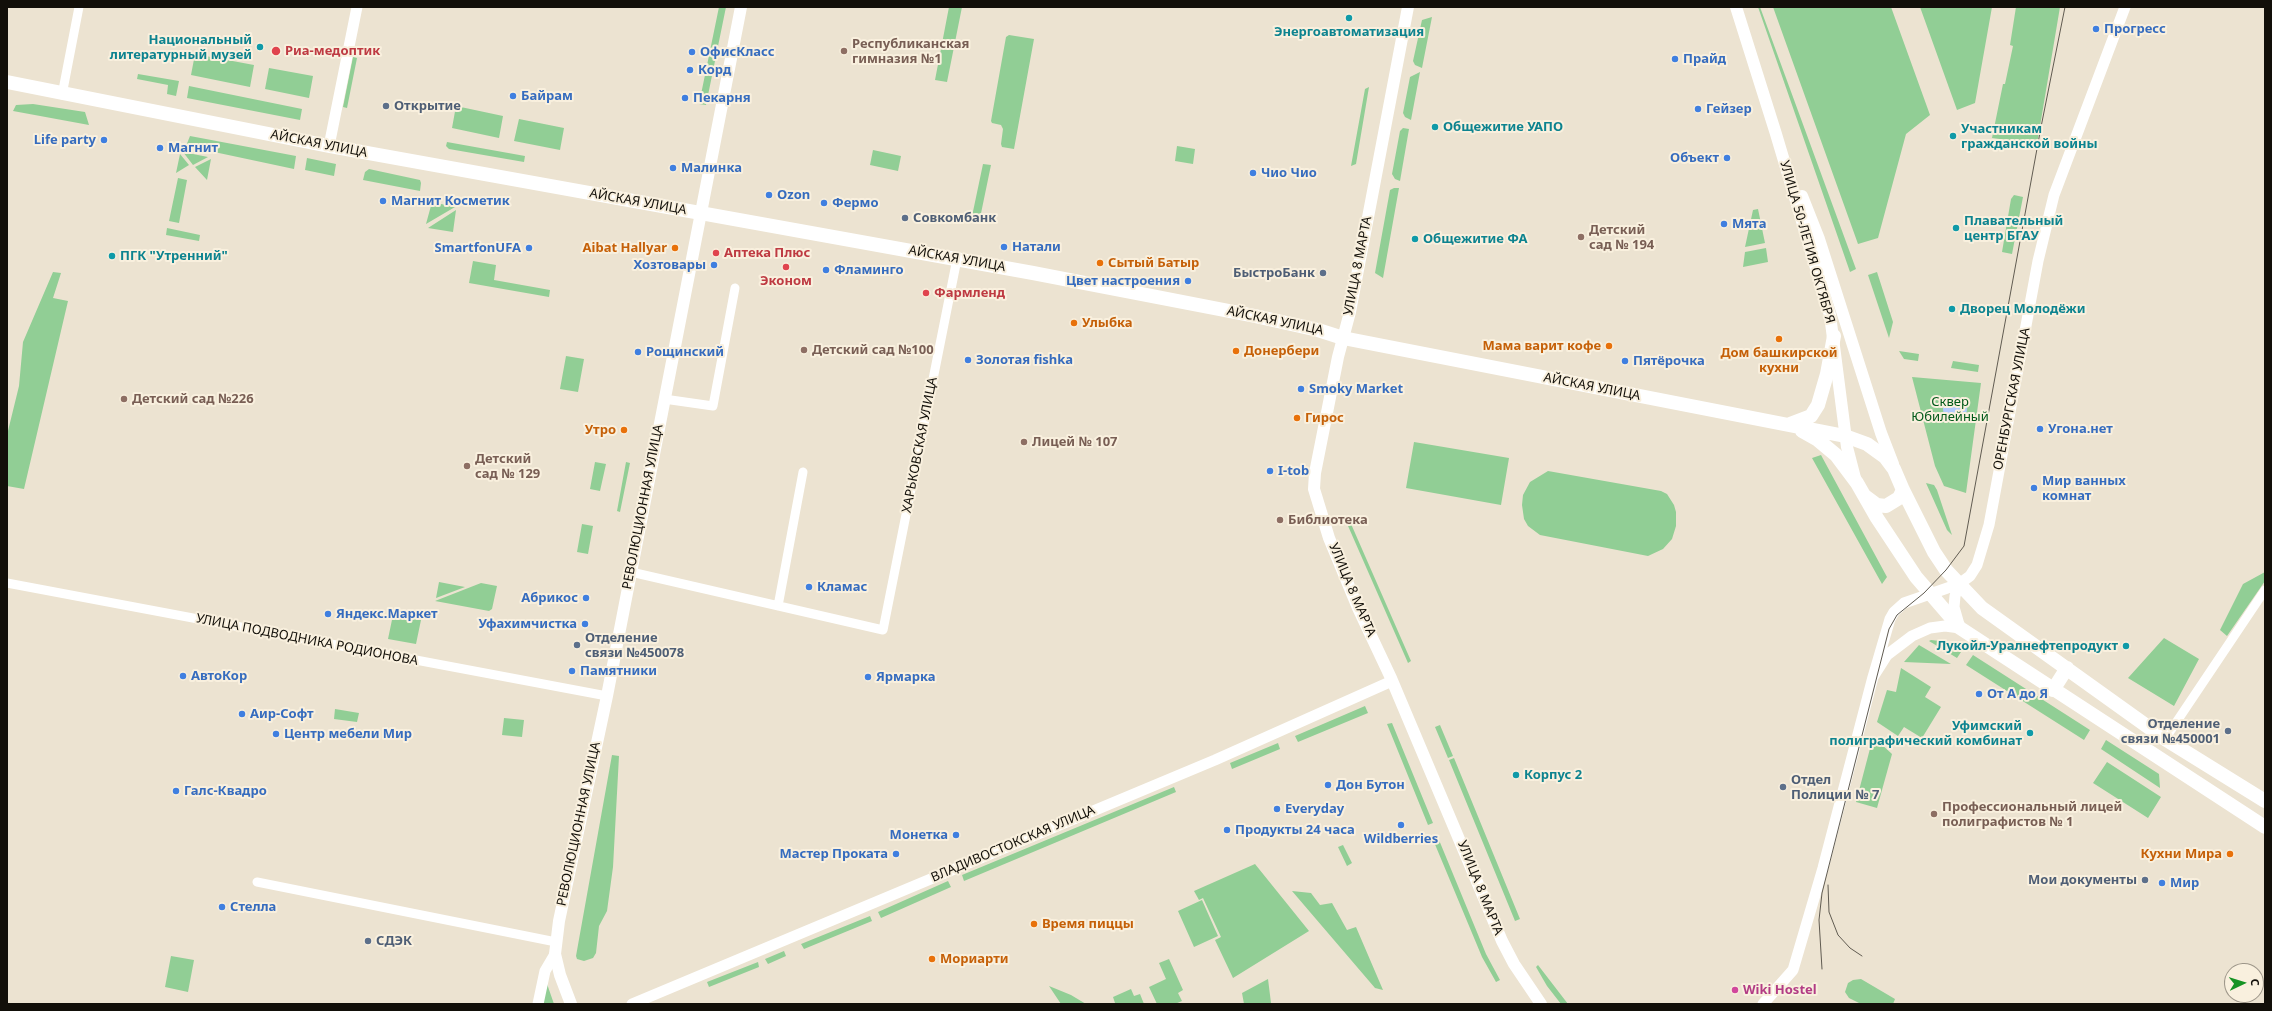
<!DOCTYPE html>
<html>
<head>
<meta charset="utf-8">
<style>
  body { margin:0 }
  #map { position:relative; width:2272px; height:1011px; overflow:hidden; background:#ece3d1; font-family:"Noto Sans",sans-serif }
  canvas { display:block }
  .frame { position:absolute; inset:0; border:8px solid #120f09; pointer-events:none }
  .north { position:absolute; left:2224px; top:963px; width:40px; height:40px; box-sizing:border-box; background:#f9f0de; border:1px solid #9d9689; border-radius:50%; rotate:86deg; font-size:11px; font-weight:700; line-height:16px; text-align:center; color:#120f09 }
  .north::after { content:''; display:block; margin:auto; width:14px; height:18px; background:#169324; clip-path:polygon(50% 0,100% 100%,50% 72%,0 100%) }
</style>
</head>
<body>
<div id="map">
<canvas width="2272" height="1011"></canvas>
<div class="frame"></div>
<div class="north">С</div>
</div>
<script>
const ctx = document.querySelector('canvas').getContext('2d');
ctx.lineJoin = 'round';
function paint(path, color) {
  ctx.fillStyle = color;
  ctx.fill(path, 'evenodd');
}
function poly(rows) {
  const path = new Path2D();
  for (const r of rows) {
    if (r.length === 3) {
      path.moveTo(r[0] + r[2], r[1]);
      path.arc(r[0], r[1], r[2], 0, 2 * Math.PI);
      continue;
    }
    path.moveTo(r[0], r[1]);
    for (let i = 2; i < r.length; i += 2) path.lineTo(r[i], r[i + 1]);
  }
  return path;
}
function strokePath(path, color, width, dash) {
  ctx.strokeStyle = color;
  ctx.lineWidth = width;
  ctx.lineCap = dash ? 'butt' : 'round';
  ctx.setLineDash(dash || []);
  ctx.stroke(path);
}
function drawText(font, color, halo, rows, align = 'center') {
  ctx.font = font + ' "Noto Sans",sans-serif';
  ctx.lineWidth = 4;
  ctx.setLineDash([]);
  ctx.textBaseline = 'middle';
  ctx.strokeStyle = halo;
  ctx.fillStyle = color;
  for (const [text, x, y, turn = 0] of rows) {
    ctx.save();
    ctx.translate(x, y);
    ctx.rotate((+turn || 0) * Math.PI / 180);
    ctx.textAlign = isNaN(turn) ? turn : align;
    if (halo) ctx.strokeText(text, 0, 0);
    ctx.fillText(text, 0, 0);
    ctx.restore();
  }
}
paint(poly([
  [719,7,726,7,706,105,699,104],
  [949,7,962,7,947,82,935,80],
  [1758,7,1760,7,1856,269,1850,272],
  [1773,7,1891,7,1930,115,1906,134,1878,238,1858,244],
  [1920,7,1992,7,1975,103,1957,110],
  [2016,7,2060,7,2037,144,1992,138,2003,84,2005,84,2013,46,2010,45],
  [1432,17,1422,68,1415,65,1413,61,1422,20],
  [1009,35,1034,39,1014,149,1002,147,1001,144,1003,129,1001,125,992,123,991,121,1006,37],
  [195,54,254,65,250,87,191,75],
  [353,57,357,58,347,108,343,107],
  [269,68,313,76,309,98,265,89],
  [1420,72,1411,120,1405,117,1403,113,1410,77],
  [138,74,179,81,176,96,167,94,168,85,137,79],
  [189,86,302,109,300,120,187,98],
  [1369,87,1356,164,1351,166,1365,89],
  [33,104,85,112,89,125,13,111,16,105],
  [456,106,503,116,499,138,452,128],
  [519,119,564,128,560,150,514,141],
  [1403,128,1409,129,1400,181,1395,179,1392,174,1400,131],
  [190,136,296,156,294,169,186,146],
  [447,142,525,156,524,162,449,149,446,146],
  [1177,146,1195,149,1193,164,1175,161],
  [873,150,901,156,898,171,870,165],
  [183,152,208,157,193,165],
  [180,154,189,165,176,173],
  [307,158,336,164,334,176,305,170],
  [211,159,207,180,195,167],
  [983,164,991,165,979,223,971,221],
  [369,169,420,180,421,183,420,191,363,180,365,172],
  [178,178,187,180,179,223,169,221],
  [1394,188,1399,188,1383,278,1375,273,1390,190],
  [2014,195,2023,197,2012,254,2002,252,2011,199],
  [432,202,455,207,426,224],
  [1758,209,1765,243,1745,247,1753,210],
  [456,210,453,232,428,228],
  [167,228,200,235,199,241,166,235],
  [1766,248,1768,262,1743,267,1745,252],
  [473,261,496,265,494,280,550,290,549,297,469,283],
  [53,272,61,273,53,298,68,301,24,489,7,486,7,435,19,386,23,342],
  [1877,272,1893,322,1889,338,1868,275],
  [1899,351,1919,354,1918,361,1904,359],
  [566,356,584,359,578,392,560,389],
  [1953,361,1979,365,1978,372,1951,368],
  [1912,377,1981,383,1966,493,1944,486,1935,466],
  [1414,442,1509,458,1501,505,1406,488],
  [1821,455,1887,577,1882,584,1812,458],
  [595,462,606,464,600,491,590,489],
  [626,462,630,463,620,512,617,511],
  [1548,471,1661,491,1667,494,1674,505,1676,512,1676,526,1672,539,1663,549,1648,556,1540,535,1528,526,1524,519,1522,505,1523,495,1530,482],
  [1926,483,1934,485,1937,490,1952,535,1947,530],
  [1348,517,1411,661,1408,663,1345,519],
  [582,524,593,526,588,554,577,552],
  [2265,572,2265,581,2227,636,2220,630,2243,584],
  [439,582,465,587,436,598],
  [481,583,497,586,492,609,489,611,435,601],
  [393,615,421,620,416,644,388,639],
  [2164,638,2199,659,2174,706,2128,678],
  [1931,640,1949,642,1963,649,1957,658,1929,641],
  [1919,645,1951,664,1904,662],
  [1973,655,2090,730,2084,740,1966,665],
  [1901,668,1931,687,1925,697,1941,707,1922,738,1904,727,1898,736,1877,722,1887,690,1896,692],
  [1365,706,1368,713,1298,742,1295,736],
  [335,709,359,713,357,722,334,719],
  [504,718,524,720,522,737,502,735],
  [1392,723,1433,823,1428,825,1387,724],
  [1440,725,1453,756,1448,758,1435,727],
  [2106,740,2159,774,2160,788,2101,749],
  [1872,741,1879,742,1892,754,1877,808,1856,802],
  [1278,743,1280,749,1232,769,1230,763],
  [612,755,619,756,613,867,607,911,599,926,596,953,593,958,584,961,577,959,576,956],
  [1454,758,1520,919,1515,921,1449,760],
  [2107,762,2161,797,2148,818,2093,783],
  [1174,787,1176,792,964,881,962,875],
  [1439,840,1486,954,1500,980,1496,982,1482,957,1434,842],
  [1343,845,1352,863,1347,866,1338,847],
  [1255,864,1309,931,1233,978,1215,940,1221,937,1203,898,1199,900,1194,891],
  [948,881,951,887,881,918,878,912],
  [1292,891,1311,893,1320,905,1332,903,1347,930,1356,927,1383,990,1375,988],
  [1202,900,1218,936,1194,947,1178,911],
  [870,916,872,921,804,949,801,944],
  [784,951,786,956,768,964,765,959],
  [171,956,194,960,188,992,165,987],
  [1169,959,1183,990,1178,993,1182,1001,1175,1004,1157,1004,1149,987,1166,979,1159,963],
  [758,962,759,967,709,987,707,982],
  [1538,965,1568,1004,1561,1004,1547,986,1536,967],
  [1268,979,1271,1003,1244,1004,1242,993],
  [1861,979,1895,999,1893,1004,1861,1004,1849,998,1845,992,1848,983,1853,980],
  [546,981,554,1004,541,1004],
  [1049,986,1071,995,1086,1004,1061,1004],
  [1131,989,1134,996,1140,994,1144,1004,1115,1003,1113,997]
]), '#91ce95');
paint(poly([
  [1955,409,12]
]), '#b1cbfc');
strokePath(poly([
  [62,95,79,7],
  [664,399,713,406,735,288],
  [631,572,883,630,957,259],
  [7,583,607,696],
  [778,606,803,472],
  [2165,739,2265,590],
  [257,882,556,942]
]), '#fff', 9);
strokePath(poly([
  [329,146,357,7],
  [1873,677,1887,655,1912,636,1930,628,1945,626,1960,628,1954,607,1955,596,1959,584,1970,576,1977,565,1989,525,2038,261,2054,195,2125,7],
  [538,1004,545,971,555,954],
  [632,1004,1215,760,1392,681],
  [1763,1004,1793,970,1823,868,1873,677,1890,619,1894,612,1904,603,1959,584]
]), '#fff', 11);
strokePath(poly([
  [1408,7,1350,312,1338,357,1315,473,1314,489,1329,538,1358,608,1391,678,1502,941,1514,964,1541,1004],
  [1736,7,1776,134,1830,315,1847,447,1855,478],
  [1802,196,1819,239,1881,433,1893,464],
  [571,1004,560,975,555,954,559,921,607,696,741,7]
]), '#fff', 12);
strokePath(poly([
  [7,82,329,146,1033,273,1255,316,1318,330,1343,338,1845,436,1867,444,1885,457,1894,469,1903,490,1934,552,1946,570,1982,608,2165,739,2265,801],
  [1790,424,1811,416,1818,405,1827,374,1834,336],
  [1802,431,1818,440,1836,455,1857,483,1877,518,1916,577,1960,628,2265,827],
  [1865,496,1877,505,1886,506,1899,498,1903,490],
  [2053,690,2067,668]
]), '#fff', 14);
strokePath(poly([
  [1828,885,1829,912,1838,935,1850,948,1862,956],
  [1822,969,1819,920,1822,893,1889,629,1897,615,1924,593,1946,570,1964,546,2041,127,2065,7]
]), '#605b51', 1);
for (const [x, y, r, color] of [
  [1349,18,4,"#0f9aa8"],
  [2096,29,4,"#3f7fe0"],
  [260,47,4,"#0f9aa8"],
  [276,51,5,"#e0444e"],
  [844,51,4,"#8d6e63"],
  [692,52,4,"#3f7fe0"],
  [1675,59,4,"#3f7fe0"],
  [690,70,4,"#3f7fe0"],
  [513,96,4,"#3f7fe0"],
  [685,98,4,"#3f7fe0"],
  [386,106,4,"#5c6f8a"],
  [1698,109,4,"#3f7fe0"],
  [1435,127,4,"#0f9aa8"],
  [1953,136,4,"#0f9aa8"],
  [104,140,4,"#3f7fe0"],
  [160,148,4,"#3f7fe0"],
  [1727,158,4,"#3f7fe0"],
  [673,168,4,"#3f7fe0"],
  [1253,173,4,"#3f7fe0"],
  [769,195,4,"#3f7fe0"],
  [383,201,4,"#3f7fe0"],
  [824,203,4,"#3f7fe0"],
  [905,218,4,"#5c6f8a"],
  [1724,224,4,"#3f7fe0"],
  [1956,228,4,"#0f9aa8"],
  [1581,237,4,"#8d6e63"],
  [1415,239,4,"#0f9aa8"],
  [1004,247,4,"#3f7fe0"],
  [529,248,4,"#3f7fe0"],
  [675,248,4,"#e8710a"],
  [716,253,4,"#e0444e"],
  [112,256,4,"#0f9aa8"],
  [1100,263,4,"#e8710a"],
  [714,265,4,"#3f7fe0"],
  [786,267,4,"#e0444e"],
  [826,270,4,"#3f7fe0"],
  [1323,273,4,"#5c6f8a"],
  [1188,281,4,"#3f7fe0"],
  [926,293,4,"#e0444e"],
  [1952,309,4,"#0f9aa8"],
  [1074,323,4,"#e8710a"],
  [1779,339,4,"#e8710a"],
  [1609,346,4,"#e8710a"],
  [804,350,4,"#8d6e63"],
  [1236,351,4,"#e8710a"],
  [638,352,4,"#3f7fe0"],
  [968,360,4,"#3f7fe0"],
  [1625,361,4,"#3f7fe0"],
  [1301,389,4,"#3f7fe0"],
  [124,399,4,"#8d6e63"],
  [1297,418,4,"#e8710a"],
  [2040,429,4,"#3f7fe0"],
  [624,430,4,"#e8710a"],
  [1024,442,4,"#8d6e63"],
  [467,466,4,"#8d6e63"],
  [1270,471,4,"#3f7fe0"],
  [2034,488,4,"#3f7fe0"],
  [1280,520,4,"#8d6e63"],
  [809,587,4,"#3f7fe0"],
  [586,598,4,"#3f7fe0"],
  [328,614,4,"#3f7fe0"],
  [585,624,4,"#3f7fe0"],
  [577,645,4,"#5c6f8a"],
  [2126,646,4,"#0f9aa8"],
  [572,671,4,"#3f7fe0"],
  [183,676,4,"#3f7fe0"],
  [868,677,4,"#3f7fe0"],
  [1979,694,4,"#3f7fe0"],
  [242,714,4,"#3f7fe0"],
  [2228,731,4,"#5c6f8a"],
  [2030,733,4,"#0f9aa8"],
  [276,734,4,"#3f7fe0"],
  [1516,775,4,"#0f9aa8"],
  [1328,785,4,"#3f7fe0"],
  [1783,787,4,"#5c6f8a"],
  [176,791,4,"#3f7fe0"],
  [1277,809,4,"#3f7fe0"],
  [1934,814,4,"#8d6e63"],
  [1401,825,4,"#3f7fe0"],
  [1227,830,4,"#3f7fe0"],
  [956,835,4,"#3f7fe0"],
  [896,854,4,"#3f7fe0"],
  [2230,854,4,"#e8710a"],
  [2145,880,4,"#5c6f8a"],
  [2162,883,4,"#3f7fe0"],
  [222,907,4,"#3f7fe0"],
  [1034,924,4,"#e8710a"],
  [368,941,4,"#5c6f8a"],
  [932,959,4,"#e8710a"],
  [1735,990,4,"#d1479c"]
]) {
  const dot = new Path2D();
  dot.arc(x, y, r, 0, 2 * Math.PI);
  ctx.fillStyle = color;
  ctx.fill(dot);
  strokePath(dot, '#f9f0de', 1.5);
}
drawText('bold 13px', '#366cbe', '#f9f0de', [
  ["Прогресс",2104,29],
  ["ОфисКласс",700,52],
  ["Прайд",1683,59],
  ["Корд",698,70],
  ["Байрам",521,96],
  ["Пекарня",693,98],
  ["Гейзер",1706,109],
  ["Life party",96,140,"right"],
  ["Магнит",168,148],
  ["Объект",1719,158,"right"],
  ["Малинка",681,168],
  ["Чио Чио",1261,173],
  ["Ozon",777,195],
  ["Магнит Косметик",391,201],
  ["Фермо",832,203],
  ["Мята",1732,224],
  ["Натали",1012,247],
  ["SmartfonUFA",521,248,"right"],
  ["Хозтовары",706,265,"right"],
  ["Фламинго",834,270],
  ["Цвет настроения",1180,281,"right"],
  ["Рощинский",646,352],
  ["Золотая fishka",976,360],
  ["Пятёрочка",1633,361],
  ["Smoky Market",1309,389],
  ["Угона.нет",2048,429],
  ["I-tob",1278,471],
  ["Мир ванных",2042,481],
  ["комнат",2042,496],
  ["Кламас",817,587],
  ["Абрикос",578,598,"right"],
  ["Яндекс.Маркет",336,614],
  ["Уфахимчистка",577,624,"right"],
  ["Памятники",580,671],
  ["АвтоКор",191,676],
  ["Ярмарка",876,677],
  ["От А до Я",1987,694],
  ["Аир-Софт",250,714],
  ["Центр мебели Мир",284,734],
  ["Дон Бутон",1336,785],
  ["Галс-Квадро",184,791],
  ["Everyday",1285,809],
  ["Продукты 24 часа",1235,830],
  ["Монетка",948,835,"right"],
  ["Wildberries",1401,839,"center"],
  ["Мастер Проката",888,854,"right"],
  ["Мир",2170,883],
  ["Стелла",230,907]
], 'left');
drawText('bold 13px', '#0d838f', '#f9f0de', [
  ["Энергоавтоматизация",1349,32,"center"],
  ["Национальный",252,40,"right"],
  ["литературный музей",252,55,"right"],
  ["Общежитие УАПО",1443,127],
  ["Участникам",1961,129],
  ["гражданской войны",1961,144],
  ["Плавательный",1964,221],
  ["центр БГАУ",1964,236],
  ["Общежитие ФА",1423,239],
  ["ПГК \"Утренний\"",120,256],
  ["Дворец Молодёжи",1960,309],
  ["Лукойл-Уралнефтепродукт",2118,646,"right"],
  ["Уфимский",2022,726,"right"],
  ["полиграфический комбинат",2022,741,"right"],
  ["Корпус 2",1524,775]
], 'left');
drawText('bold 13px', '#785e54', '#f9f0de', [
  ["Республиканская",852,44],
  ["гимназия №1",852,59],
  ["Детский",1589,230],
  ["сад № 194",1589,245],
  ["Детский сад №100",812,350],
  ["Детский сад №226",132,399],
  ["Лицей № 107",1032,442],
  ["Детский",475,459],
  ["сад № 129",475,474],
  ["Библиотека",1288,520],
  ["Профессиональный лицей",1942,807],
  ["полиграфистов № 1",1942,822]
], 'left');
drawText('bold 13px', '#be3a42', '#f9f0de', [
  ["Риа-медоптик",285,51],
  ["Аптека Плюс",724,253],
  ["Эконом",786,281,"center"],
  ["Фармленд",934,293]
], 'left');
drawText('bold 13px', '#4e5e75', '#f9f0de', [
  ["Открытие",394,106],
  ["Совкомбанк",913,218],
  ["БыстроБанк",1315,273,"right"],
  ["Отделение",585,638],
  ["связи №450078",585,653],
  ["Отделение",2220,724,"right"],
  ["связи №450001",2220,739,"right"],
  ["Отдел",1791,780],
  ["Полиции № 7",1791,795],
  ["Мои документы",2137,880,"right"],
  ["СДЭК",376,941]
], 'left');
drawText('13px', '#120f09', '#f9f0de', [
  ["АЙСКАЯ УЛИЦА",319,144,11],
  ["АЙСКАЯ УЛИЦА",638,202,10],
  ["УЛИЦА 50-ЛЕТИЯ ОКТЯБРЯ",1807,242,74],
  ["АЙСКАЯ УЛИЦА",957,259,10],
  ["УЛИЦА 8 МАРТА",1358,266,-79],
  ["АЙСКАЯ УЛИЦА",1275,321,12],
  ["АЙСКАЯ УЛИЦА",1592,387,11],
  ["ОРЕНБУРГСКАЯ УЛИЦА",2012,399,-79],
  ["ХАРЬКОВСКАЯ УЛИЦА",920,445,-79],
  ["РЕВОЛЮЦИОННАЯ УЛИЦА",643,507,-79],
  ["УЛИЦА 8 МАРТА",1352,590,67],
  ["УЛИЦА ПОДВОДНИКА РОДИОНОВА",307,640,11],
  ["РЕВОЛЮЦИОННАЯ УЛИЦА",579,824,-78],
  ["ВЛАДИВОСТОКСКАЯ УЛИЦА",1013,844,-23],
  ["УЛИЦА 8 МАРТА",1480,888,68]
]);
drawText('bold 13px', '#c56008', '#f9f0de', [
  ["Aibat Hallyar",667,248,"right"],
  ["Сытый Батыр",1108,263],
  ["Улыбка",1082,323],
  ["Мама варит кофе",1601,346,"right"],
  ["Донербери",1244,351],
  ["Дом башкирской",1779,353,"center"],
  ["кухни",1779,368,"center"],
  ["Гирос",1305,418],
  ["Утро",616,430,"right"],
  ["Кухни Мира",2222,854,"right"],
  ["Время пиццы",1042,924],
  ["Мориарти",940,959]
], 'left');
drawText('13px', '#005919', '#f9f0de', [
  ["Сквер",1950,402],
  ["Юбилейный",1950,417]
]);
drawText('bold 13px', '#b23c85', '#f9f0de', [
  ["Wiki Hostel",1743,990]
], 'left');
</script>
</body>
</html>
